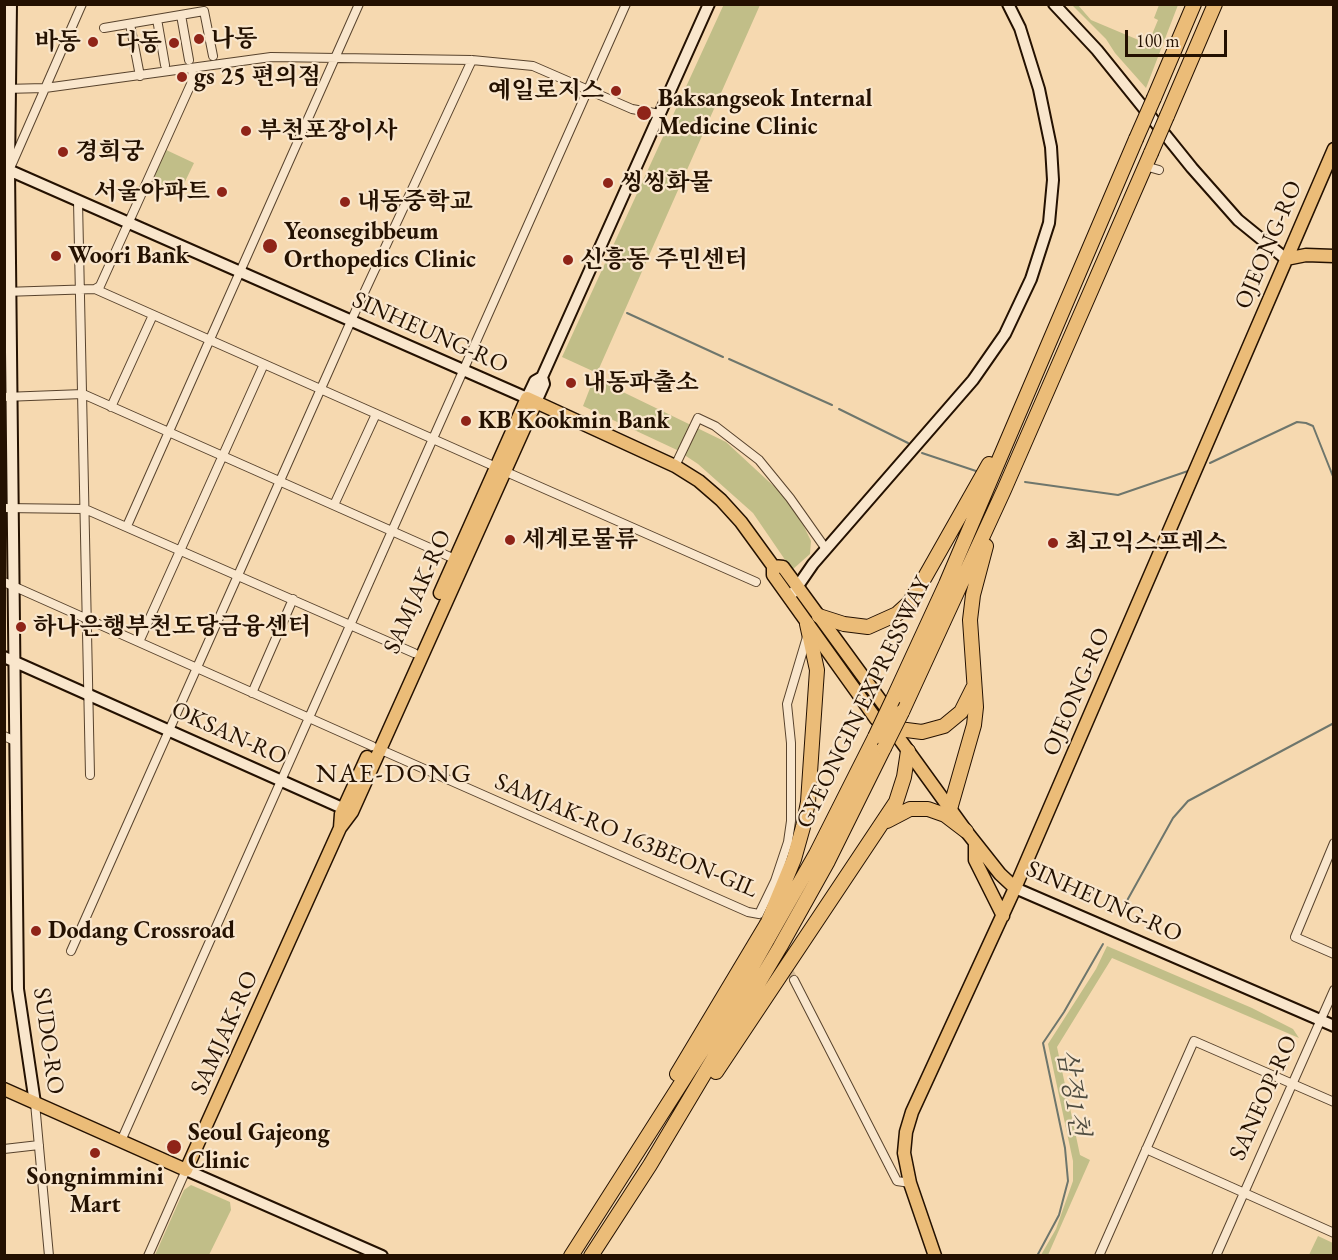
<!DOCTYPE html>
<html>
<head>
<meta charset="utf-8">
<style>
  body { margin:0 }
  #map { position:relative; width:1338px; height:1260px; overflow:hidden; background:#f6d9b0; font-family:"EB Garamond",serif }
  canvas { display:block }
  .frame { position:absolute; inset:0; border:6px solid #241101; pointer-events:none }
  .scale { position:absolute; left:1125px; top:30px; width:102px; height:27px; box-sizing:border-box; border:3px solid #241101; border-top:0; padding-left:8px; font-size:18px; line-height:21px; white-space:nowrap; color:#241101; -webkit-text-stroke:4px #f9e6cc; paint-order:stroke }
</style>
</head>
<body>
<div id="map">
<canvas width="1338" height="1260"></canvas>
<div class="frame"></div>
<div class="scale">100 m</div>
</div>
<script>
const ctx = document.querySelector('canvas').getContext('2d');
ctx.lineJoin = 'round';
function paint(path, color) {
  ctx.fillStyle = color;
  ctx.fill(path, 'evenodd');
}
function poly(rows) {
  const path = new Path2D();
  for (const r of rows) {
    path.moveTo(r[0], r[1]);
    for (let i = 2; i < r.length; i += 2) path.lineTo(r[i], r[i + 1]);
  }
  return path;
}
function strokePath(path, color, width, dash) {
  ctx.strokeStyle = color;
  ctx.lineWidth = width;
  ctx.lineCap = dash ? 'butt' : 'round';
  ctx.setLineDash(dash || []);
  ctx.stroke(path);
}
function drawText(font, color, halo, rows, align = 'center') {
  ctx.font = font + ' "EB Garamond","Noto Serif KR",serif';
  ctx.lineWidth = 4.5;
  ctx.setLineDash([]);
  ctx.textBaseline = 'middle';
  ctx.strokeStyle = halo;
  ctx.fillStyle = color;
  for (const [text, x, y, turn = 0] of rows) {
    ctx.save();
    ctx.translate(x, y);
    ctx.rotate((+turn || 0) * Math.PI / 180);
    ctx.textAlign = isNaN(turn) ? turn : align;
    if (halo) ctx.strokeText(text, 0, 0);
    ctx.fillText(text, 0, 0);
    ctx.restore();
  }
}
paint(poly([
  [724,4,760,5,597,373,562,357],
  [1072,5,1078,5,1091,20,1148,44,1158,20,1154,18,1159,5,1178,5,1146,88,1115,53,1106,39],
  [162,148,194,163,180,192,148,179],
  [594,378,726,442,793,504,811,541,810,554,792,570,753,513,698,464,677,450,583,406],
  [1107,946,1252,1008,1293,1029,1299,1038,1112,958,1057,1047,1080,1155,1090,1160,1048,1255,1041,1255,1056,1229,1073,1181,1073,1161,1048,1044,1096,969],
  [191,1185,230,1202,231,1210,209,1255,155,1255,184,1190],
  [1318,1236,1333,1243,1333,1255,1309,1255]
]), '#c1be88');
strokePath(poly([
  [627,313,723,357],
  [729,359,832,405],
  [839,409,908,443],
  [922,453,979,472],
  [1210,463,1297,422,1306,423,1313,426,1334,479],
  [1025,482,1118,495,1188,471],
  [1119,915,1173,818,1188,801,1334,723],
  [1037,1256,1059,1215,1068,1181,1065,1148,1043,1043,1064,1012,1103,944]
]), '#6e766c', 2);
strokePath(poly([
  [762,918,794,980]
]), '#d6bb96', 8, [8, 4]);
const street = poly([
  [181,15,189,60],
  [157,19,165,65],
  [130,24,140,76],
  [104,28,204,11,213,56],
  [4,89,45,88,271,57,472,60,533,66,632,109,660,114],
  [11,166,82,4],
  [1152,168,1159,170],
  [78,201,90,775],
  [95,289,100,286,191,84,193,68],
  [4,292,95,289,496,467],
  [4,397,83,394,457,560],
  [111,407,153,315],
  [675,466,698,418,715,426,759,460,790,498,826,549],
  [504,471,756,582],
  [334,505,376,414],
  [4,508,85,509,414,653],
  [127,526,359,4],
  [4,582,372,746],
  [139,642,264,364],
  [252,693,293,599],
  [4,736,15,741],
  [379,749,748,912,759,914],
  [1334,843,1295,937,1334,954],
  [759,914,775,881,788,842,791,821,791,743,787,704,807,637],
  [71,951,351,321,472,60],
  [794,980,897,1181,910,1183],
  [35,1103,49,1256],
  [121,1141,626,4],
  [4,1149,39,1145],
  [1146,1149,1334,1233],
  [148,1256,186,1170],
  [1099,1256,1194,1041,1334,1102],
  [1216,1256,1334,990]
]);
const secondary = poly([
  [11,4,9,170,18,989,35,1103],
  [1054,4,1097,50,1192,168,1238,220,1286,259],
  [4,168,527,398,535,381,542,377,709,4],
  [536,402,544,384,542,377],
  [793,593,813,564,973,380,1005,334,1031,279,1049,223,1053,180,1051,147,1039,89,1020,28,1008,4],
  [4,657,349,811],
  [1015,888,1334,1026],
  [186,1170,382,1256]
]);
const primary = poly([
  [1286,259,1306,255,1334,256],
  [773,566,783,567,797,586,886,708,888,723,966,831,1000,874,1015,888],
  [440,593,527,398,675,466,699,481,721,500,741,522,773,566,773,575,876,719,888,723],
  [340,828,341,814,367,757],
  [975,843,975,860,1003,916],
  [4,1089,186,1170,340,828,352,812,536,402],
  [935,1256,910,1183,904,1153,906,1132,912,1112,1015,888,1334,149]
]);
const highway = poly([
  [1154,98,1194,4],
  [1167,116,1215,4],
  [819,616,844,624,868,627,897,614,909,603,925,577,989,464],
  [893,699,946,584,1136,139],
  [902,712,1004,490,1151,153],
  [891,728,922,732,944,726,961,712,973,688],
  [950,809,974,725,976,707,970,620,973,595,986,546],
  [887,821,910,809,928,809,945,815,966,831],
  [716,1072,896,802,904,777,908,751],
  [677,1074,768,922,794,859,803,827,808,802,817,670,807,624],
  [571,1256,724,1016,816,854,875,737],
  [591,1256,650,1165,780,947,828,861,884,748]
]);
strokePath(street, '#58432d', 10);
strokePath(secondary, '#241101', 14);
strokePath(primary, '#241101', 15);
strokePath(highway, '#241101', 16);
strokePath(street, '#f9e6cc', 8);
strokePath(secondary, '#f9e6cc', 10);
strokePath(primary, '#ebbc78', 12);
strokePath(highway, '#ebbc78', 14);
const highwayBridge = poly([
  [1136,139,1154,98],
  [1151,153,1167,116],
  [875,737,893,699],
  [884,748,902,712]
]);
strokePath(highwayBridge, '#241101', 16, []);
strokePath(highwayBridge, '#ebbc78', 14);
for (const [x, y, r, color] of [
  [199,39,6,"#8f2418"],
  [93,42,6,"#8f2418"],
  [174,43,6,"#8f2418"],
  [182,77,6,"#8f2418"],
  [616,91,6,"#8f2418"],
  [644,113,8,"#8f2418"],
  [246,131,6,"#8f2418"],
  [63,152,6,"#8f2418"],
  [608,183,6,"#8f2418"],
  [222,192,6,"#8f2418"],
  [345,202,6,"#8f2418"],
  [270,246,8,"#8f2418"],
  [56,256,6,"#8f2418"],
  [568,260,6,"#8f2418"],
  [571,383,6,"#8f2418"],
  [466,421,6,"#8f2418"],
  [510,540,6,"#8f2418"],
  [1053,543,6,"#8f2418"],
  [21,627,6,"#8f2418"],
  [36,931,6,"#8f2418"],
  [174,1147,8,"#8f2418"],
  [95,1153,6,"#8f2418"]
]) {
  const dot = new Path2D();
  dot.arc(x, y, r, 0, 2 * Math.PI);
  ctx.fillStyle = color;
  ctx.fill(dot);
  strokePath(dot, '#f9e6cc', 2);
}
drawText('bold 24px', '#241101', '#f9e6cc', [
  ["나동",211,39],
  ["바동",81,42,"right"],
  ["다동",162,43,"right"],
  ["gs 25 편의점",194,77],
  ["예일로지스",604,91,"right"],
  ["Baksangseok Internal",658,99],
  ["Medicine Clinic",658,127],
  ["부천포장이사",258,131],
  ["경희궁",75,152],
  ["씽씽화물",620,183],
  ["서울아파트",210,192,"right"],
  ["내동중학교",357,202],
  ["Yeonsegibbeum",284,232],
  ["Orthopedics Clinic",284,260],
  ["Woori Bank",68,256],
  ["신흥동 주민센터",580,260],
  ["내동파출소",583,383],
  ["KB Kookmin Bank",478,421],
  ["세계로물류",522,540],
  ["최고익스프레스",1065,543],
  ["하나은행부천도당금융센터",33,627],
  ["Dodang Crossroad",48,931],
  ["Seoul Gajeong",188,1133],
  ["Clinic",188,1161],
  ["Songnimmini",95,1177,"center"],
  ["Mart",95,1205,"center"]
], 'left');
drawText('24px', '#241101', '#f9e6cc', [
  ["OJEONG-RO",1269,245,-67],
  ["SINHEUNG-RO",430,333,24],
  ["SAMJAK-RO",418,592,-66],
  ["OJEONG-RO",1077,692,-67],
  ["GYEONGIN EXPRESSWAY",864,703,-64],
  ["OKSAN-RO",229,734,24],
  ["SAMJAK-RO 163BEON-GIL",626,836,23],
  ["SINHEUNG-RO",1104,902,24],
  ["SAMJAK-RO",225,1033,-66],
  ["SUDO-RO",48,1041,82],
  ["SANEOP-RO",1264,1098,-66]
]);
drawText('italic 26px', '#4f4c40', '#f9e6cc', [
  ["삼정1천",1072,1093,81]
]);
ctx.letterSpacing = '1.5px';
drawText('27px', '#241101', '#f9e6cc', [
  ["NAE-DONG",394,775]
]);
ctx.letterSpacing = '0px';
</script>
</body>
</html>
